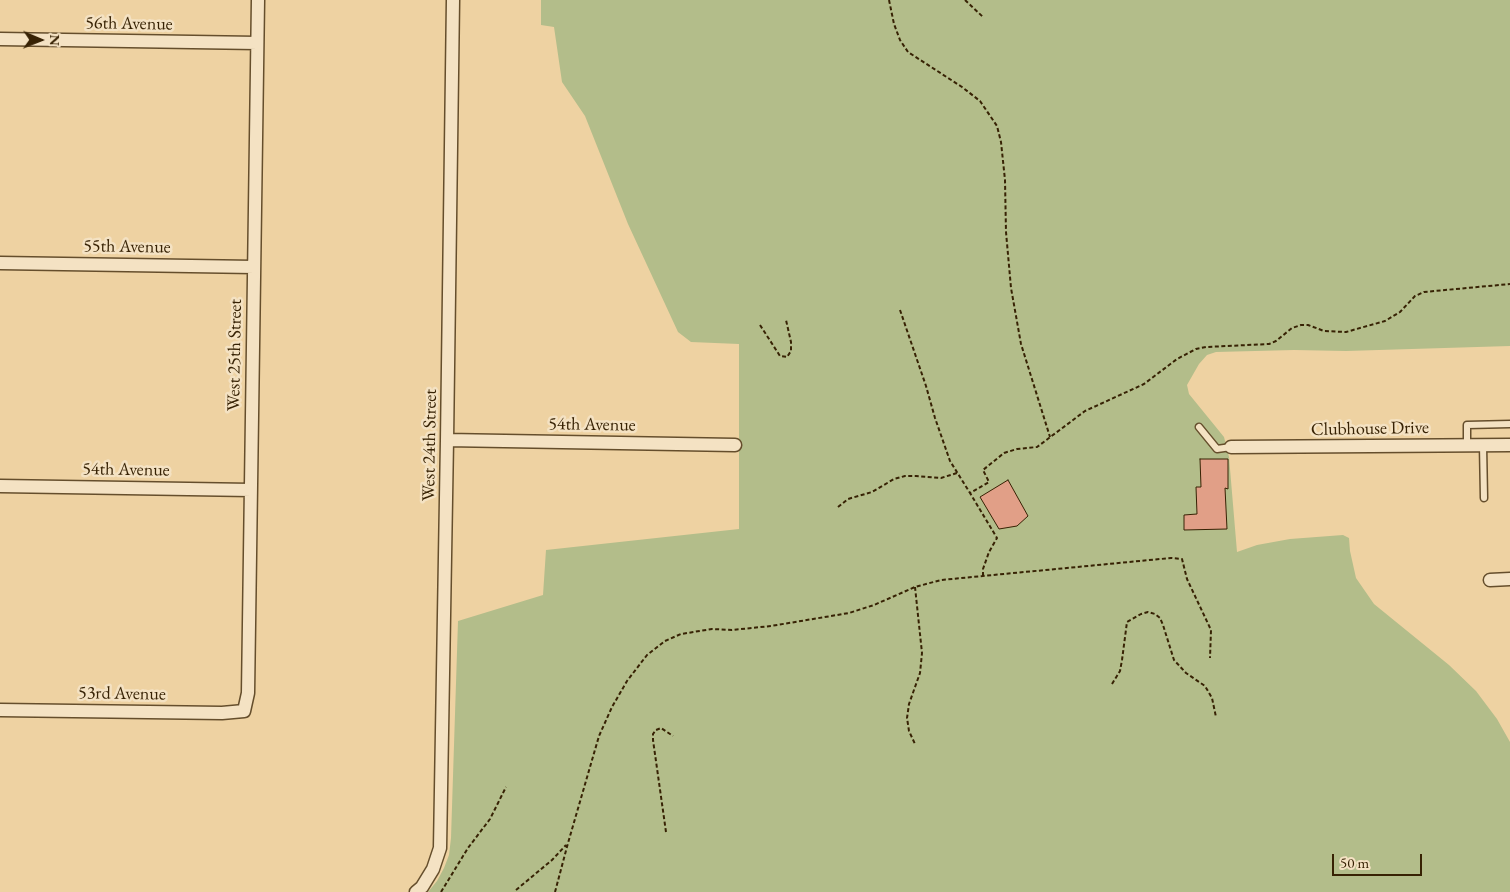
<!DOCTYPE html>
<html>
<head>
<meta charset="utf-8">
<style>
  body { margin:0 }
  #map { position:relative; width:1510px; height:892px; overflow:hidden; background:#eed2a2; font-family:"EB Garamond",serif }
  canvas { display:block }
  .north { position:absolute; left:15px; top:15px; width:50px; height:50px; -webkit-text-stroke:4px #f4e2c3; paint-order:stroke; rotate:91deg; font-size:14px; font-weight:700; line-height:20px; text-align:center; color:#372204 }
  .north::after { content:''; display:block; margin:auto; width:18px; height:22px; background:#372204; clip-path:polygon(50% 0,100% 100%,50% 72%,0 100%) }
  .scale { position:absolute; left:1332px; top:854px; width:90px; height:22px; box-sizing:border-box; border:2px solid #372204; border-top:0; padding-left:6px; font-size:15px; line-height:18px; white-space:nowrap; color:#372204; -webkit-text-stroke:4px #f4e2c3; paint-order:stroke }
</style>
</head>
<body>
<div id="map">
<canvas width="1510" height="892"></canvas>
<div class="north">N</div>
<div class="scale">50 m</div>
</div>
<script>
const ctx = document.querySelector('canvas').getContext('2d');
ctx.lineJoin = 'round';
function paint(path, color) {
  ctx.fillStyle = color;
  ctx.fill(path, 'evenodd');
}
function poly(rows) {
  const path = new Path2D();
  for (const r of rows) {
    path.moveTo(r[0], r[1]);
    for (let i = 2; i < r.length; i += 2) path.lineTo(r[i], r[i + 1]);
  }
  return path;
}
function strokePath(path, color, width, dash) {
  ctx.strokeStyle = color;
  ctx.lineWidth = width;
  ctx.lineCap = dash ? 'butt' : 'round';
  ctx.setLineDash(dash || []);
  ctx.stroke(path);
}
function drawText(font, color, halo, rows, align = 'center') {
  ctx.font = font + ' "EB Garamond",serif';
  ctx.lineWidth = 5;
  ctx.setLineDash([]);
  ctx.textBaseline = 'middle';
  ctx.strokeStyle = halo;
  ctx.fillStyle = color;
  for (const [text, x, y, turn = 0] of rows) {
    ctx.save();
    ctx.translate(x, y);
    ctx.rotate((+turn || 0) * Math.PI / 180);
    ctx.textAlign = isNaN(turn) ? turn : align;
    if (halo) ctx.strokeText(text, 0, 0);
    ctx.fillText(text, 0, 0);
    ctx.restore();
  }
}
paint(poly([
  [541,0,1510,0,1510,346,1346,351,1294,350,1216,352,1207,355,1199,364,1187,385,1189,394,1224,437,1229,457,1237,552,1257,545,1290,539,1343,535,1349,538,1350,551,1356,578,1374,604,1449,665,1476,691,1497,719,1510,742,1510,892,428,892,437,881,444,868,449,855,451,838,458,621,543,595,546,550,739,529,739,344,691,342,678,332,628,224,585,116,562,82,554,27,541,25]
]), '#b3bd8a');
const building = poly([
  [1200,459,1228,459,1228,489,1225,488,1227,529,1184,530,1184,515,1197,514,1196,487,1201,487,1200,459],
  [1008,480,1028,516,1017,526,999,529,980,497,1008,480]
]);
paint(building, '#e19f87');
strokePath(building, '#372204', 1);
const service = poly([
  [1199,427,1217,449,1231,447],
  [1467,445,1467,425,1510,424],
  [1483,445,1484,498]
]);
const minor = poly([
  [0,39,257,43],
  [0,263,254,267],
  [447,440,735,445],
  [1231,447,1510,445],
  [0,486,251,490],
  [1490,580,1510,579],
  [0,710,222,713,244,711,248,693,258,0],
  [416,892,422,887,433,869,440,848,447,440,453,0]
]);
strokePath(service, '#654e2c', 9);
strokePath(minor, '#654e2c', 15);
strokePath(poly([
  [889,0,894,24,900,40,908,52,962,87,980,101,997,126,1001,142,1005,180,1006,232,1011,288,1021,344,1050,437],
  [965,0,983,17],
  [900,310,926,386,935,418,950,461,970,493],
  [760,325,780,356,787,357,791,351,791,342,786,320],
  [838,507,848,499,872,492,894,479,905,476,916,476,941,478,957,473],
  [983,576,983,569,989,552,997,538,970,493,989,482,983,470,1004,453,1017,449,1037,447,1085,411,1144,384,1177,359,1196,349,1206,347,1269,344,1276,341,1292,328,1301,325,1308,325,1324,331,1346,332,1385,321,1400,312,1415,296,1424,292,1510,284],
  [915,587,922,653,920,673,909,704,907,718,909,731,915,744],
  [1112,684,1120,671,1122,660,1127,622,1141,614,1148,612,1155,614,1160,618,1163,625,1174,660,1186,673,1205,686,1212,698,1216,717],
  [666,832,653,740,653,734,656,730,661,728,673,736],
  [516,890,552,860,566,845],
  [441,892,468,848,490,819,506,787],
  [555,892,568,843,599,736,612,707,627,681,647,655,665,641,681,634,712,629,732,630,771,626,849,613,874,605,915,587,941,580,1171,558,1182,559,1187,579,1211,630,1210,658]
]), '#372204', 2, [4, 2.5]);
strokePath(service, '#f4e2c3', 6);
strokePath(minor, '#f4e2c3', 12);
drawText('18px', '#372204', '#f4e2c3', [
  ["56th Avenue",129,24,1],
  ["55th Avenue",127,247,1],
  ["West 25th Street",235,355,-89],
  ["54th Avenue",592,425,1],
  ["Clubhouse Drive",1370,429,-1],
  ["West 24th Street",430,445,-89],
  ["54th Avenue",126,470,1],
  ["53rd Avenue",122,694,1]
]);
</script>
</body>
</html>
